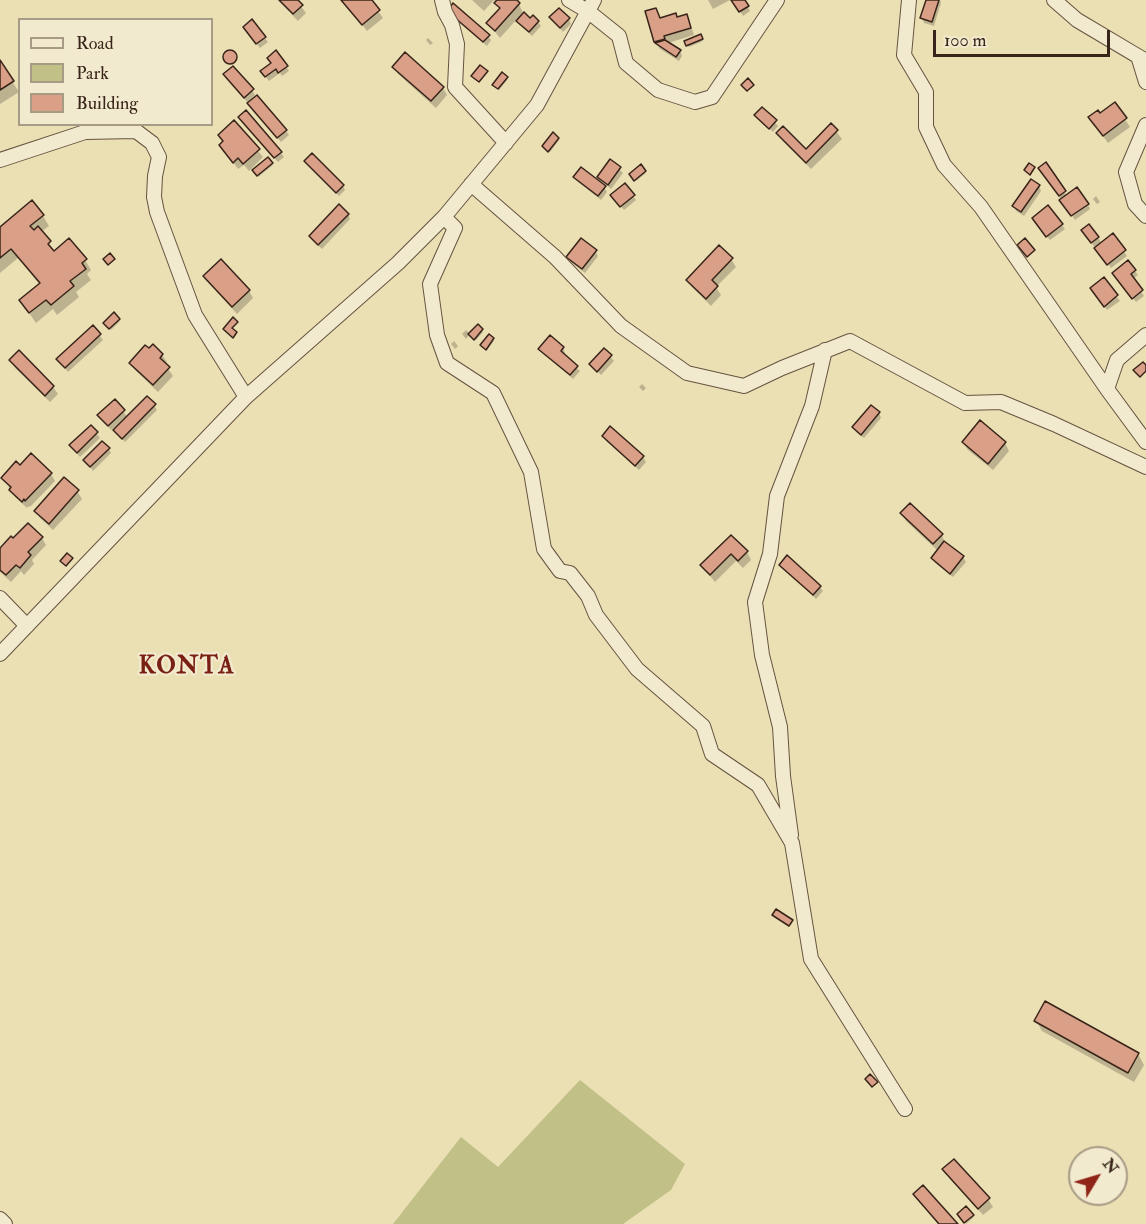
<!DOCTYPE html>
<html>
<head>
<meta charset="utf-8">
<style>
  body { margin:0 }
  #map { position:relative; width:1146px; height:1224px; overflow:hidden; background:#ebdfb4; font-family:"IM FELL Double Pica",serif }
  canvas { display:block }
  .legend { position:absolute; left:18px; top:18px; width:195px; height:108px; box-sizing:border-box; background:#f2eace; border:2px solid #a89b86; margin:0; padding:8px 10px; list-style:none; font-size:18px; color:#382419 }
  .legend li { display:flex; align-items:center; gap:12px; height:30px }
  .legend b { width:30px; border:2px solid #a89b86 }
  .north { position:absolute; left:1068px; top:1146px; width:60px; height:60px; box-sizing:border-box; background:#f2eace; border:2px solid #a89b86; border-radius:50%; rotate:52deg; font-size:16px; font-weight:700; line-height:24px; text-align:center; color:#382419 }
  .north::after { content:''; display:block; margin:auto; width:21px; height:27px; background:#8f2418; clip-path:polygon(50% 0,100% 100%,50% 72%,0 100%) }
  .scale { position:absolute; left:933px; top:30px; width:177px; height:27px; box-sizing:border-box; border:3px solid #382419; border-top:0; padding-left:8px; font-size:18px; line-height:21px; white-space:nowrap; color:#382419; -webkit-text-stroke:4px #f2eace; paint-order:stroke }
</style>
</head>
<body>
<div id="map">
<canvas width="1146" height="1224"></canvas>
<ul class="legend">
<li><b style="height:8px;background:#f2eace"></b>Road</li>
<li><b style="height:16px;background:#c0c087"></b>Park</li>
<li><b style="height:16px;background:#d99f87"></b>Building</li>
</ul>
<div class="north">N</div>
<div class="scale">100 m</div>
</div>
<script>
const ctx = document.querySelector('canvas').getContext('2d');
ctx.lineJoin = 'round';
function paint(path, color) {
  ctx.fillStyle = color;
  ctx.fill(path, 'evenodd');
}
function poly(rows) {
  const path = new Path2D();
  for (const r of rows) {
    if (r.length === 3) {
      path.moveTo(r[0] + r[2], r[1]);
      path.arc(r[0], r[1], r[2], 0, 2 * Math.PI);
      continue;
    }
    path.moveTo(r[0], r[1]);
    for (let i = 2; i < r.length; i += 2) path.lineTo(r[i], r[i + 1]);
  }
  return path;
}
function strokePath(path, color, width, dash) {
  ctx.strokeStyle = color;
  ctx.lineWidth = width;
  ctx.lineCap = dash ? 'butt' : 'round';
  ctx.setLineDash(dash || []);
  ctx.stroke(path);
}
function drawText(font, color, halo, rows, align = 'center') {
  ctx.font = font + ' "IM FELL Double Pica",serif';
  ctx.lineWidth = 4.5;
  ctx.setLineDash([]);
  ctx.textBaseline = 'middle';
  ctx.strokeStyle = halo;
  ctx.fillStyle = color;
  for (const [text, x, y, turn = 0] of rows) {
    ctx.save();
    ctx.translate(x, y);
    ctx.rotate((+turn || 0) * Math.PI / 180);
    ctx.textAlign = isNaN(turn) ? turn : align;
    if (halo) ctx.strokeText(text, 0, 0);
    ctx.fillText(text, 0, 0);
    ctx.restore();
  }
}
paint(poly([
  [580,1080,685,1164,671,1190,623,1224,393,1224,461,1137,498,1167]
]), '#c0c087');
paint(poly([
  [278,0,296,0,306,13,298,21],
  [343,0,370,0,383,18,367,31],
  [472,0,494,0,484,11],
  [494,0,515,0,519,4,523,13,530,20,538,22,541,26,532,36,521,26,517,19,500,38,488,23,500,10],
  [708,0,730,0,713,9],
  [733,0,744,0,750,11,743,16],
  [927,0,940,0,941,3,934,26,924,23,922,18],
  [656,10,661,19,686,16,690,23,694,35,668,43,680,51,682,56,679,61,660,49,655,42],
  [451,15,488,36,491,40,487,46],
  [551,18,569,19,571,24,563,32],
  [247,32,265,38,268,42,260,48],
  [700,36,703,41,689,47,686,42],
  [428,38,433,43,430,45,426,40],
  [231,59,5.5],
  [0,63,19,92,0,104],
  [272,64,286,66,289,71,282,76,280,73,269,81,265,76],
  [394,67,443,88,447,95,436,108,398,74],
  [225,75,252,90,255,95,247,102],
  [506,78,507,80,499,90,494,86],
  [1115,104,1130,127,1108,143,1095,125,1100,115],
  [252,108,286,131,289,135,281,142],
  [762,109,778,126,773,132,756,115],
  [234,122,263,157,249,171,244,165,238,169,221,145,224,143,220,135],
  [242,122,281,153,284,157,278,162],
  [831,125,842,139,811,169,783,141,778,133,806,151],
  [558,139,559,140,550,152,545,148],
  [268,159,273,165,258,177,254,171],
  [306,161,343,186,345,190,339,196],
  [611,161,623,173,611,189,598,177],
  [641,166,646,173,636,181,631,174],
  [1043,173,1068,196,1088,204,1090,209,1075,220],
  [575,177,604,187,607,192,601,200,578,182],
  [1039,186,1041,191,1024,216,1016,211,1014,206],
  [633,196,636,200,624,210,615,200],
  [1096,196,1100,202,1097,204,1093,199],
  [348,214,350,219,322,249,313,241,311,236],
  [43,216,49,226,41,232,55,252,85,260,91,270,87,274,91,280,76,292,79,297,57,315,53,309,36,323,21,301,40,285,18,258,0,273,0,229],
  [1036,223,1062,225,1065,229,1050,240],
  [1082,231,1098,237,1102,244,1113,235,1127,256,1111,268],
  [595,251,598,256,585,273,571,262,568,257],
  [731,259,736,267,716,287,721,295,711,306,692,287,688,280],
  [1135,271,1138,275,1133,279,1144,296,1136,302,1117,278],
  [205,276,249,291,253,298,237,314,209,283],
  [1103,279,1120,301,1107,310,1094,293],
  [119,320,120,321,111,330,106,325],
  [478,326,483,332,476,340,471,336],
  [93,327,103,340,68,372,58,359],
  [466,330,470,334,466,339,462,334],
  [493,339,494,341,487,350,483,347],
  [454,341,458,346,455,349,451,344],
  [563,348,565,353,563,355,580,371,573,379,543,353,540,349],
  [604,350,614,361,601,375,591,364],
  [19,352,53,387,58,394,50,402,15,368,11,360],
  [162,355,167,362,165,364,173,376,158,392,135,370,130,363],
  [642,384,646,388,643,391,639,387],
  [115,401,128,418,154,405,157,410,125,442,115,431,126,419,124,418,111,430,102,419],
  [879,413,881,418,864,438,856,432,854,427],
  [91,427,100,438,80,457,71,446],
  [604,436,643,457,646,462,639,470,606,441],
  [963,442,1005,443,1009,451,993,470,968,450],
  [109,449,111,453,93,471,85,460],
  [20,467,51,474,55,481,30,507,29,506,27,508,15,497,3,478],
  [77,491,82,499,53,530,40,518,36,511],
  [902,514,942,535,945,543,963,557,966,562,953,577,935,563,932,558,938,551,906,521],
  [731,537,747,552,751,560,743,568,736,561,715,582,702,566],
  [42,538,46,545,32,560,34,564,24,575,21,571,11,582,0,572,0,550],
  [781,565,820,587,823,591,816,599],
  [1036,1021,1138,1054,1144,1065,1134,1082,1042,1031],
  [944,1169,988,1199,993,1207,983,1215,949,1177],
  [915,1195,956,1224,938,1224],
  [973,1215,974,1217,966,1224,960,1216]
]), '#0003');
const building = poly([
  [279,0,298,0,303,5,293,14,279,0],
  [341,0,372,0,380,10,362,25,341,0],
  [497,0,517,0,520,3,495,31,486,23,500,8,494,3,497,0],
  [731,0,745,0,749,6,739,12,731,0],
  [926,0,939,0,932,22,920,18,926,0],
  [453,3,490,35,483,42,447,11,453,3],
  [559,8,570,18,560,28,549,17,559,8],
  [656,8,660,18,676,13,677,17,687,14,691,28,664,36,665,39,654,42,645,11,656,8],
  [524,12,530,18,533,15,539,21,529,32,516,21,524,12],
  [252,19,266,37,256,44,243,27,252,19],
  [701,34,703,39,686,46,684,41,701,34],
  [665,40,681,50,676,57,655,43,665,40],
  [276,50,288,66,278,73,276,69,265,77,260,71,271,63,267,58,276,50],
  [230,57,7],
  [405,52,444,87,431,101,392,67,405,52],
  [0,60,14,81,0,90,0,60],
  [480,65,488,71,479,82,471,76,480,65],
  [233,66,254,89,244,98,223,74,233,66],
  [502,72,508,77,498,89,492,85,502,72],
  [748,78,754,85,747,91,741,85,748,78],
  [257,95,287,130,277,138,247,103,257,95],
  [1115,102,1127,118,1103,136,1088,117,1098,110,1100,113,1115,102],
  [762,107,777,120,769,129,754,115,762,107],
  [246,110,282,152,274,158,238,117,246,110],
  [234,120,260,149,243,164,238,158,233,163,219,145,223,141,218,135,234,120],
  [831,123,838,130,806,163,776,133,783,126,806,149,831,123],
  [553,132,559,138,548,152,542,146,553,132],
  [312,153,344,185,336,193,304,161,312,153],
  [268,157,273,163,257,176,252,170,268,157],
  [610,159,621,167,608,185,597,177,610,159],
  [1046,162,1066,191,1059,196,1038,168,1046,162],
  [1029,163,1035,167,1030,175,1024,170,1029,163],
  [641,164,646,171,634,181,629,174,641,164],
  [581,167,606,186,598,196,573,177,581,167],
  [1031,179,1040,185,1021,212,1012,206,1031,179],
  [625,183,635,195,620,207,610,195,625,183],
  [1077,187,1089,204,1071,216,1059,200,1077,187],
  [32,200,44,215,30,226,34,230,38,226,51,241,48,244,54,251,69,238,87,259,82,263,86,269,70,281,74,286,51,305,46,300,29,313,19,300,40,283,11,249,0,258,0,227,32,200],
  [339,204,349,214,318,245,309,236,339,204],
  [1048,205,1063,224,1046,237,1032,218,1048,205],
  [1089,224,1099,237,1091,243,1081,230,1089,224],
  [1113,233,1126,250,1107,265,1094,248,1113,233],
  [581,238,597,250,582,269,566,257,581,238],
  [1025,238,1035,250,1027,257,1017,245,1025,238],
  [719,245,733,258,712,280,718,286,706,299,686,280,719,245],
  [110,253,115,259,108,265,103,259,110,253],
  [221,259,250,290,232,307,203,276,221,259],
  [1128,260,1136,270,1131,274,1143,290,1132,299,1112,273,1128,260],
  [1104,277,1118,295,1104,307,1090,288,1104,277],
  [114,312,120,319,109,329,103,323,114,312],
  [233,317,238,322,232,328,237,332,233,338,223,329,233,317],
  [478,324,483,329,474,340,468,334,478,324],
  [93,325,101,334,65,368,56,359,93,325],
  [489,334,494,338,486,350,480,345,489,334],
  [550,335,564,347,561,351,578,366,570,375,538,349,550,335],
  [153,344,163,354,160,358,170,367,153,385,129,363,145,345,149,348,153,344],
  [604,348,612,355,597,372,589,364,604,348],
  [19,350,54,386,45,396,9,360,19,350],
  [1143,362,1146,365,1146,371,1140,377,1133,370,1143,362],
  [147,396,156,404,122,439,113,430,147,396],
  [115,399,125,410,108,426,97,415,115,399],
  [871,405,880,412,861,435,852,427,871,405],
  [980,420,1006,442,988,464,962,442,980,420],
  [91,425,98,432,77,453,69,445,91,425],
  [610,426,644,456,635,466,602,436,610,426],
  [102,441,110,448,90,467,83,460,102,441],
  [31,453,52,473,25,501,24,499,22,502,9,490,11,487,1,478,16,461,20,465,31,453],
  [64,477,79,490,49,524,34,511,64,477],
  [910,503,943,534,933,544,900,513,910,503],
  [28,523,43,537,28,552,31,555,20,568,16,565,6,575,0,570,0,548,11,536,13,538,28,523],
  [731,535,748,551,738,561,731,554,710,575,700,565,731,535],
  [944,541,964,556,950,574,931,558,944,541],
  [67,553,73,558,66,566,60,561,67,553],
  [787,555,821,586,813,595,779,565,787,555],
  [776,909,793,920,789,926,772,915,776,909],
  [1045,1001,1139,1053,1128,1073,1034,1021,1045,1001],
  [870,1074,878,1082,872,1087,865,1079,870,1074],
  [954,1159,990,1198,978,1209,942,1169,954,1159],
  [923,1185,958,1224,939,1224,913,1194,923,1185],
  [966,1206,974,1215,964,1223,957,1214,966,1206]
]);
paint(building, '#d99f87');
strokePath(building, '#382419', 1.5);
const minor = poly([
  [442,0,445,12,452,25,457,44,455,87,506,143],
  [569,0,589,12,619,36,626,63,658,90,695,102,712,97,777,0],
  [909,0,904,55,926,92,926,127,944,165,981,207,1107,389,1146,442],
  [1054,0,1077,20,1146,61],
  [1138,56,1146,82],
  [1146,125,1126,172,1135,204,1146,216],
  [0,160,85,132,136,131,152,143,159,157,155,176,154,197,157,212,195,315,246,397],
  [471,184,555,257,621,326,687,373,744,386,782,368,850,341,965,403,1001,402,1054,424,1146,467],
  [444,217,455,228,430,284,437,335,447,363,493,393,531,472,544,549,560,571,570,573,588,596,596,615,637,669,703,726,712,754,758,785,792,843,811,959,905,1109],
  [1107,389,1117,360,1146,335],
  [0,598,27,626],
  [0,654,246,397,398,263,444,217,537,105,594,0],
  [791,835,783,776,780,727,762,655,755,602,770,554,777,496,812,406,825,350],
  [0,1219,5,1224]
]);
strokePath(minor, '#655340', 16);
strokePath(minor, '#f2eace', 14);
ctx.letterSpacing = '1.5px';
drawText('bold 24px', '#7a1f14', '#f2eace', [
  ["KONTA",187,668]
]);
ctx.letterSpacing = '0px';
</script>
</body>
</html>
